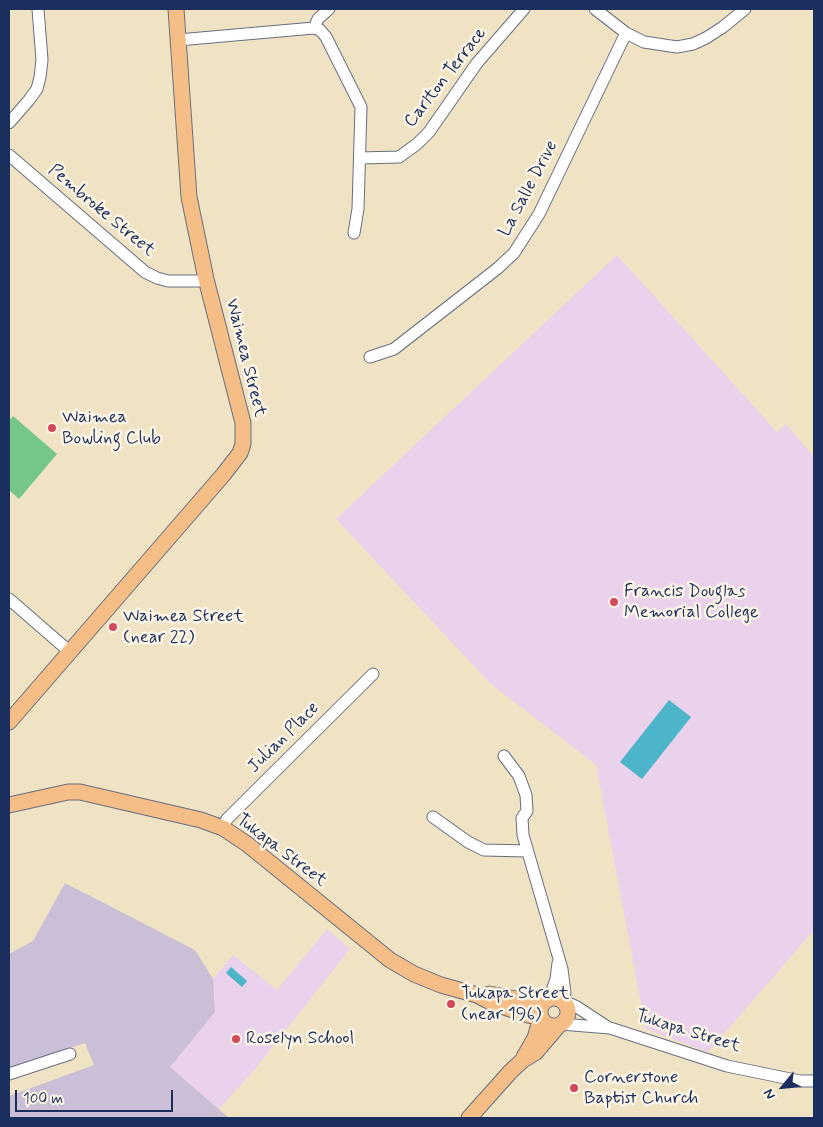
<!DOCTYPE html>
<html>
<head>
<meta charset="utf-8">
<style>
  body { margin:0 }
  #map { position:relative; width:823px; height:1127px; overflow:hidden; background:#f0e3c4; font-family:Mynerve,sans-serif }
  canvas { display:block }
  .frame { position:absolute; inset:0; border:10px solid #1b2f5e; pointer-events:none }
  .north { position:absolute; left:758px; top:1062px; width:50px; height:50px; -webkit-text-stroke:4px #fcf5e5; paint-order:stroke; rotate:242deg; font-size:14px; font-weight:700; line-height:20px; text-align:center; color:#1b2f5e }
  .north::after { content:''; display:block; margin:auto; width:18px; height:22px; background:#1b2f5e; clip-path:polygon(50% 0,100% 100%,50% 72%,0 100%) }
  .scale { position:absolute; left:15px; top:1090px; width:158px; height:22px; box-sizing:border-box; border:2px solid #1b2f5e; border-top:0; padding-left:6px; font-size:15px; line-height:18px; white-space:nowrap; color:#1b2f5e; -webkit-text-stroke:4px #fcf5e5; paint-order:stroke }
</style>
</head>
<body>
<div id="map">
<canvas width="823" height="1127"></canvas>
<div class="frame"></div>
<div class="north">N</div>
<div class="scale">100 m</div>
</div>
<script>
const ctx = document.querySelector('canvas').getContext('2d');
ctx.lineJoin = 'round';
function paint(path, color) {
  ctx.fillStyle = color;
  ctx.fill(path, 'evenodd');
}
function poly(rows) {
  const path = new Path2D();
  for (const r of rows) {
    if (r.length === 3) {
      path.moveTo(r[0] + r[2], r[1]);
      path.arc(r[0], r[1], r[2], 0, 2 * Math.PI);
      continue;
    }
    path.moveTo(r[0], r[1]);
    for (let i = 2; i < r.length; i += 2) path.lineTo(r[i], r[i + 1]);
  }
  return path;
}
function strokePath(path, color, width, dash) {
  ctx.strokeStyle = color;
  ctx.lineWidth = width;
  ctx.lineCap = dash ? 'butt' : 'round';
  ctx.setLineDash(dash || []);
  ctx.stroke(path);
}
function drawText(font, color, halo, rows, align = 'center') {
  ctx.font = font + ' Mynerve,sans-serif';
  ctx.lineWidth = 5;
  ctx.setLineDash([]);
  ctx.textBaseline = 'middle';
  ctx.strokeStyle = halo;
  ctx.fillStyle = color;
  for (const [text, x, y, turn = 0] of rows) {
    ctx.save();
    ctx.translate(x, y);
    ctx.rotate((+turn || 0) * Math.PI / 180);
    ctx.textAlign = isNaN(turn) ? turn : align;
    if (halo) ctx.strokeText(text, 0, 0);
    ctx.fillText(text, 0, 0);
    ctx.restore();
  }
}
paint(poly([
  [617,255,777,432,786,424,814,457,814,930,708,1052,646,1029,596,765,491,684,336,519],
  [327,929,350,949,255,1069,219,1109,170,1067,215,1012,213,979,233,955,277,990]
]), '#ead1ec');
paint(poly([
  [65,883,195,950,213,979,215,1012,170,1067,229,1118,9,1118,9,1096,94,1065,85,1043,9,1068,9,954,33,941]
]), '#cabfd6');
paint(poly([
  [13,416,57,454,19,499,9,490,9,421]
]), '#75c789');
paint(poly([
  [669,700,691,717,642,779,620,762],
  [231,967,247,981,242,987,226,973]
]), '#4cb5ca');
const minor = poly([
  [595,9,626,33,644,42,677,47,693,44,706,38,723,27,745,9],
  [314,28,318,19,329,9],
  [178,40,314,28,320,30,326,37,361,107,358,209,354,233],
  [9,123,29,100,37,89,40,77,42,60,38,9],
  [9,155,145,272,157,278,168,281,199,281,206,279],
  [360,158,399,157,417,144,429,132,477,63,524,9],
  [370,357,394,349,498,268,514,253,539,214,626,33],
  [9,599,70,652],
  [504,756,519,776,526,795,527,811,522,818,523,835,562,969,565,993,560,999],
  [433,817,468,842,484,850,527,851],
  [223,828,227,819,373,674],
  [549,999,556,979,558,963],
  [564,1001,577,1007,609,1028],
  [561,1024,610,1028,727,1066,800,1081,814,1081],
  [9,1074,70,1054]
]);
const major = poly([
  [9,722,223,475,240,453,243,444,243,423,206,279,189,197,176,9],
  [9,805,68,792,80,792,201,820,223,828,247,844,390,960,414,974,441,985,477,995,492,1003,528,1015,541,1017],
  [489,994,527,1001,545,1001],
  [554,1012,14],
  [524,1057,535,1038,541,1017],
  [469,1118,511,1071,523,1060,536,1052,559,1025]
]);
strokePath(minor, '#666e82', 13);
strokePath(major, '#666e82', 17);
strokePath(minor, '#fff', 11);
strokePath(major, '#f6be87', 15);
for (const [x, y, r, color] of [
  [52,428,5,"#d1495b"],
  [614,602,5,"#d1495b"],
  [113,627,5,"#d1495b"],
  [451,1004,5,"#d1495b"],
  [236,1039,5,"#d1495b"],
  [574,1088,5,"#d1495b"]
]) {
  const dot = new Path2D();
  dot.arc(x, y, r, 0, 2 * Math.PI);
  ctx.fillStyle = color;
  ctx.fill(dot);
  strokePath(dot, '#fcf5e5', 2);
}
drawText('18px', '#1b2f5e', '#fcf5e5', [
  ["Carlton Terrace",446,78,-52],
  ["La Salle Drive",529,189,-62],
  ["Pembroke Street",101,211,40],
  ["Waimea Street",245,358,76],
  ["Julian Place",284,738,-45],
  ["Tukapa Street",281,851,37],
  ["Tukapa Street",688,1032,17]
]);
drawText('18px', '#1b2f5e', '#fcf5e5', [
  ["Waimea",62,418],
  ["Bowling Club",62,439],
  ["Francis Douglas",624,592],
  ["Memorial College",624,613],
  ["Waimea Street",123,617],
  ["(near 22)",123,638],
  ["Tukapa Street",461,994],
  ["(near 196)",461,1015],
  ["Roselyn School",246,1039],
  ["Cornerstone",584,1078],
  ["Baptist Church",584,1099]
], 'left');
</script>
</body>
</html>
